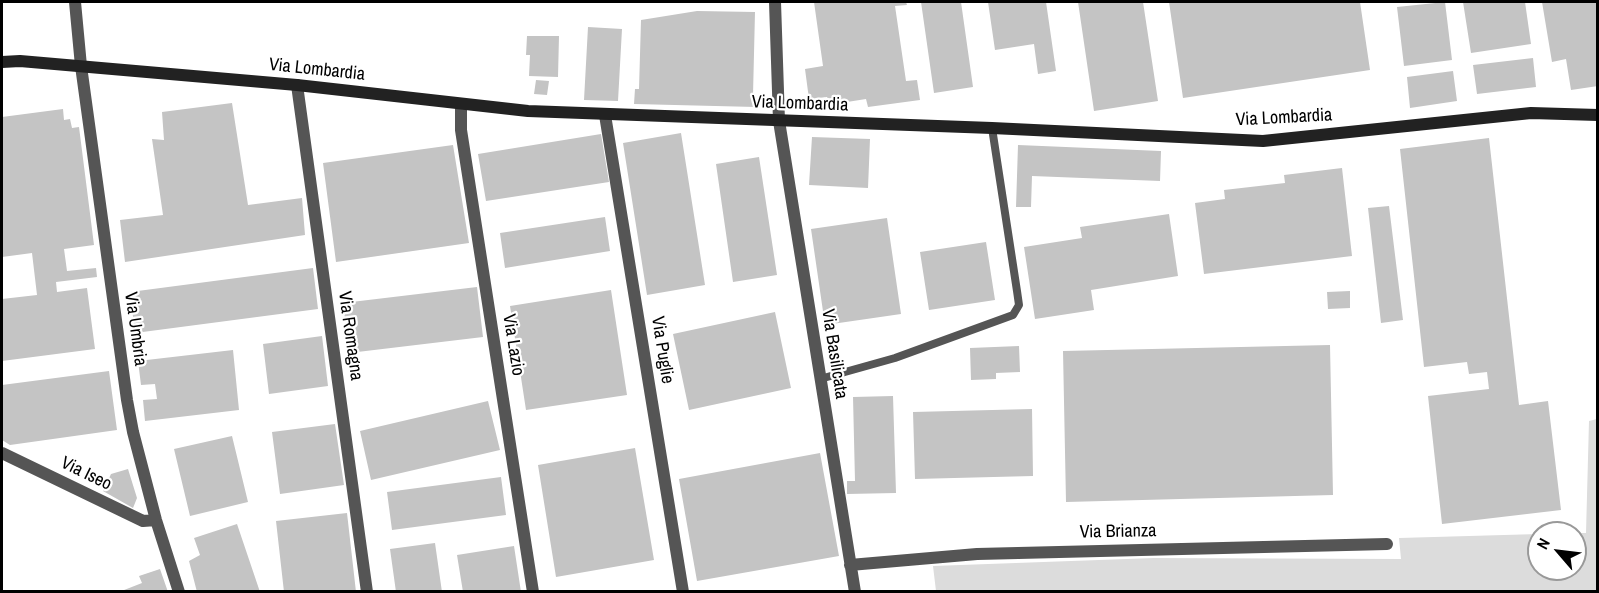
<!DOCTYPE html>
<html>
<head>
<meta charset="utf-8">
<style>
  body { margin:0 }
  #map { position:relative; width:1599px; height:593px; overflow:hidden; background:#fff; font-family:"Archivo Narrow",sans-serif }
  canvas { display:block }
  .frame { position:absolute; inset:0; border:3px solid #000; pointer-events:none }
  .north { position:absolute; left:1527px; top:521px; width:60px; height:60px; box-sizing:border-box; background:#fff; border:2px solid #999; border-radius:50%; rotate:298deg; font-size:16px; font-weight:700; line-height:24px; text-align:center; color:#000 }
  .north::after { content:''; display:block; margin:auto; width:21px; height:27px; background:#000; clip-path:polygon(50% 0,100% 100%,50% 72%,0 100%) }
</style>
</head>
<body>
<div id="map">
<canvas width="1599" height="593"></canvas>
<div class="frame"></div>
<div class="north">N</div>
</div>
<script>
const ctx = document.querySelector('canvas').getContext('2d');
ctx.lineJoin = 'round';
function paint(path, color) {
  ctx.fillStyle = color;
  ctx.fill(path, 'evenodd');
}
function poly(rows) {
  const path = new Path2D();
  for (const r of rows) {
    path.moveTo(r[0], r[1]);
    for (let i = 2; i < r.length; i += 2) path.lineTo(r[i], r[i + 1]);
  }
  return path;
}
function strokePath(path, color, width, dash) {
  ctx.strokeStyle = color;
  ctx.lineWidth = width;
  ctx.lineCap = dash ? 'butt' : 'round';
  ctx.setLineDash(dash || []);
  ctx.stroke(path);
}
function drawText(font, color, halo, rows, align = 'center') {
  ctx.font = font + ' "Archivo Narrow",sans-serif';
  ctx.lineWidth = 4.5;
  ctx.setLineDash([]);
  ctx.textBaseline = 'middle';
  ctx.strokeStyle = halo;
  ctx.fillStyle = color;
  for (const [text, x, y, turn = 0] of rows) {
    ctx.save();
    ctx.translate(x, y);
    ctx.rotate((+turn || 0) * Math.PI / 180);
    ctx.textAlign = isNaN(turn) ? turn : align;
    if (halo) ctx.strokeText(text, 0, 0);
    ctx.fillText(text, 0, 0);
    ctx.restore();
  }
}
paint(poly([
  [1597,419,1597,591,936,591,933,566,1154,558,1401,559,1399,538,1539,534,1539,569,1575,569,1575,533,1586,533,1589,421]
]), '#dcdcdc');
paint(poly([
  [814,2,906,2,907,5,895,6,906,81,917,80,920,100,868,107,866,99,828,105,827,97,809,99,805,69,823,66],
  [921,2,961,2,973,87,934,93],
  [988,2,1046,2,1056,71,1038,74,1034,44,995,50],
  [1078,2,1143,2,1158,101,1094,111],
  [1169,2,1360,2,1370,70,1183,98],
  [1445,2,1452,60,1404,66,1397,7],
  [1463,2,1525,2,1531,44,1471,53],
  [1542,2,1598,2,1598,86,1571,90,1566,59,1552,62],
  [697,11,755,12,753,95,756,95,756,107,634,104,635,89,639,89,641,20],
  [588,27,622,29,618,101,584,100],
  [527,36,559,36,558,77,529,76,530,55,526,55],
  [1533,58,1536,87,1477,94,1473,65],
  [1453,71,1457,101,1410,108,1407,77],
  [536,80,549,81,547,95,534,94],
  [232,103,248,205,302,198,305,235,125,262,120,220,163,215,152,139,164,140,162,112],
  [63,109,64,120,70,119,72,128,79,127,94,245,64,249,67,271,96,268,97,277,56,282,57,292,87,288,95,349,2,361,2,299,37,295,32,253,2,257,2,117],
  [681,133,705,285,647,295,623,143],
  [601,134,609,182,486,201,478,154],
  [812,137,870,139,868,188,809,185],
  [1489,138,1519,405,1548,401,1561,510,1442,524,1428,396,1489,389,1487,372,1469,374,1467,362,1424,367,1400,149],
  [453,145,469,243,336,262,323,163],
  [1018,145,1161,151,1160,181,1032,176,1031,207,1016,207],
  [759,157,777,275,733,282,716,164],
  [1342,168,1352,256,1204,274,1195,203,1225,199,1224,190,1285,183,1284,175],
  [1389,206,1403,320,1381,323,1368,208],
  [1169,214,1178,276,1091,290,1094,310,1035,319,1024,247,1082,238,1080,227],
  [605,217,610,251,505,268,500,233],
  [887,218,901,314,825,325,811,229],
  [986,242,995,300,929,310,920,252],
  [313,268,318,309,135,333,130,292],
  [477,287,483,337,349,353,343,303],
  [611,290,627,395,526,410,510,306],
  [1350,291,1350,308,1328,309,1327,292],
  [775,312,791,388,689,410,673,334],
  [322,336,328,386,269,394,263,344],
  [1330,345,1333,495,1066,502,1063,351],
  [1019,346,1020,372,996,373,996,379,971,380,970,348],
  [233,350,239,410,145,421,143,400,157,399,155,384,141,385,138,361],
  [109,371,117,430,10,445,2,440,2,385],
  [893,396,896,493,847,494,847,481,855,481,853,397],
  [488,401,500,450,371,480,360,431],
  [1032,409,1033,476,915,479,913,412],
  [335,424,344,485,280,494,272,432],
  [232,436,248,502,190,516,174,449],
  [635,448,654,560,556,577,538,465],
  [820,453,839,556,697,581,679,479],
  [128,469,137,498,133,508,103,491,111,474],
  [501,477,506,515,392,530,387,492],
  [347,513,356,592,284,592,276,521],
  [237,524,260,592,197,592,189,561,200,555,194,538],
  [435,543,442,592,396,592,390,549],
  [514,546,521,592,463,592,457,555],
  [160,569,168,592,119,592,142,583,139,576]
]), '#c4c4c4');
strokePath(poly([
  [820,379,895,358,1013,315,1019,305,1017,291,992,128]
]), '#555', 8);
strokePath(poly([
  [75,2,81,66,127,400,133,432,156,520,179,592],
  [775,2,779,121,855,592],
  [297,85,367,592],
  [461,104,461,130,533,592],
  [605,115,683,592],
  [2,453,143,521,156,520],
  [850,565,977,554,1387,544]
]), '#555', 12);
strokePath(poly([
  [2,62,20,61,297,85,528,111,992,128,1263,141,1531,113,1598,115]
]), '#222', 12);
drawText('18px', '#000', '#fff', [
  ["Via Lombardia",317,70,6],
  ["Via Lombardia",800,104,2],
  ["Via Lombardia",1284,118,-3],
  ["Via Umbria",135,329,82],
  ["Via Romagna",350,336,82],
  ["Via Lazio",513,345,81],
  ["Via Puglie",662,350,81],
  ["Via Basilicata",834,354,81],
  ["Via Iseo",86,474,26],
  ["Via Brianza",1118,532,-1]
]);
</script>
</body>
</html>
